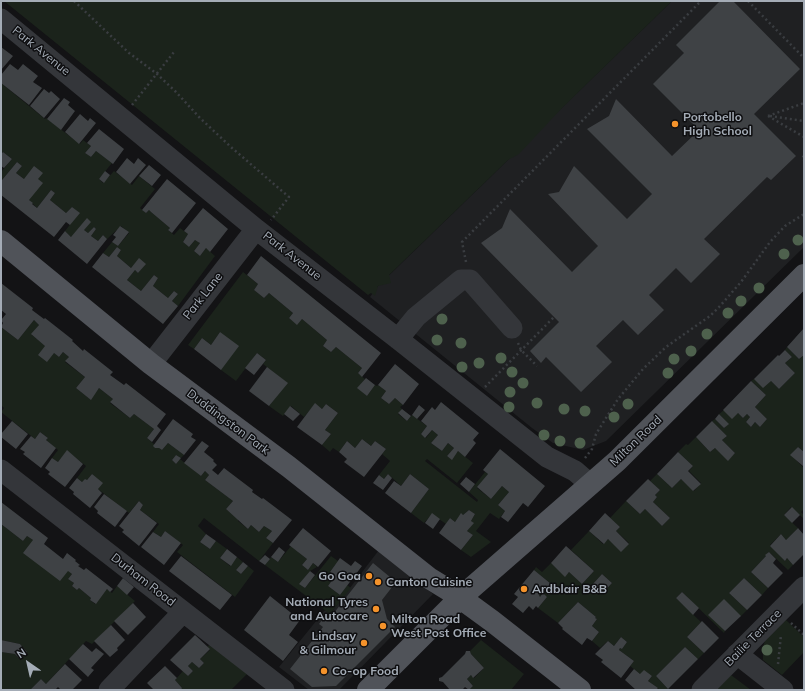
<!DOCTYPE html>
<html>
<head>
<meta charset="utf-8">
<style>
  body { margin:0 }
  #map { position:relative; width:805px; height:691px; overflow:hidden; background:#131315; font-family:Mulish,sans-serif }
  canvas { display:block }
  .frame { position:absolute; inset:0; border:2px solid #a4acb6; pointer-events:none }
  .north { position:absolute; left:8px; top:643px; width:40px; height:40px; -webkit-text-stroke:3px #0e0e10; paint-order:stroke; rotate:326deg; font-size:11px; font-weight:700; line-height:16px; text-align:center; color:#a4acb6 }
  .north::after { content:''; display:block; margin:auto; width:14px; height:18px; background:#a4acb6; clip-path:polygon(50% 0,100% 100%,50% 72%,0 100%) }
</style>
</head>
<body>
<div id="map">
<canvas width="805" height="691"></canvas>
<div class="frame"></div>
<div class="north">N</div>
</div>
<script>
const ctx = document.querySelector('canvas').getContext('2d');
ctx.lineJoin = 'round';
function paint(path, color) {
  ctx.fillStyle = color;
  ctx.fill(path, 'evenodd');
}
function poly(rows) {
  const path = new Path2D();
  for (const r of rows) {
    path.moveTo(r[0], r[1]);
    for (let i = 2; i < r.length; i += 2) path.lineTo(r[i], r[i + 1]);
  }
  return path;
}
function strokePath(path, color, width, dash) {
  ctx.strokeStyle = color;
  ctx.lineWidth = width;
  ctx.lineCap = dash ? 'butt' : 'round';
  ctx.setLineDash(dash || []);
  ctx.stroke(path);
}
function drawText(font, color, halo, rows, align = 'center') {
  ctx.font = font + ' Mulish,sans-serif';
  ctx.lineWidth = 3;
  ctx.setLineDash([]);
  ctx.textBaseline = 'middle';
  ctx.strokeStyle = halo;
  ctx.fillStyle = color;
  for (const [text, x, y, turn = 0] of rows) {
    ctx.save();
    ctx.translate(x, y);
    ctx.rotate((+turn || 0) * Math.PI / 180);
    ctx.textAlign = isNaN(turn) ? turn : align;
    if (halo) ctx.strokeText(text, 0, 0);
    ctx.fillText(text, 0, 0);
    ctx.restore();
  }
}
paint(poly([
  [672,1,804,1,804,247,606,441,583,450,553,443,532,428,370,297,378,286],
  [379,550,433,594,339,690,309,690,279,667,325,610,330,614]
]), '#1f2022');
paint(poly([
  [4,1,672,1,562,108,519,154,508,160,389,275,391,283,378,286,375,296,371,293,368,295],
  [1,83,45,119,46,118,80,144,83,140,91,146,85,153,91,157,96,151,112,163,99,179,103,183,114,171,132,185,139,176,155,189,140,208,146,213,149,210,151,212,170,228,168,230,174,235,180,228,188,234,183,242,189,247,195,240,198,242,200,243,194,251,200,256,206,248,215,256,178,306,172,301,178,294,174,291,168,298,153,286,158,278,154,275,141,291,127,280,135,270,138,273,145,264,139,259,131,268,117,256,121,250,117,247,109,257,103,253,112,242,118,246,129,233,121,226,107,239,103,235,98,241,91,236,96,229,94,227,88,233,84,230,71,237,65,231,79,213,72,207,66,213,50,200,55,193,51,190,37,208,29,200,24,179,16,173,22,166,17,162,2,180,1,180,1,172,12,159,3,152,1,154],
  [243,272,258,284,254,290,264,298,269,293,293,313,289,318,297,324,302,319,327,340,323,346,331,352,336,347,362,368,358,373,365,379,358,388,367,396,375,385,377,386,378,385,386,391,381,398,389,404,395,398,403,405,400,407,402,409,398,414,407,421,412,415,427,426,421,434,426,438,432,430,438,435,431,443,442,451,448,443,454,448,447,456,452,459,458,451,473,463,457,483,427,459,425,461,477,502,478,500,469,492,485,472,488,474,477,488,491,499,502,486,509,492,498,505,505,511,499,519,490,513,476,531,491,542,471,557,461,550,473,535,467,531,473,523,471,521,475,514,469,510,463,515,461,514,455,522,450,518,446,524,432,514,424,523,411,513,429,489,410,474,401,486,388,474,384,479,379,475,390,461,382,454,386,449,375,441,371,446,362,439,355,448,347,441,339,452,333,448,330,452,322,445,331,434,325,430,338,413,326,404,322,409,315,404,304,417,291,406,283,416,269,406,287,383,263,364,266,360,257,353,236,381,221,370,220,332,211,345,202,338,194,349,188,345],
  [34,320,39,325,32,335,59,357,63,352,69,357,65,362,85,377,76,388,90,399,99,388,113,399,110,403,130,418,134,414,154,429,147,438,154,444,155,448,159,448,162,450,168,443,184,455,181,458,176,455,172,460,176,464,180,459,201,476,205,471,209,475,205,480,233,501,226,509,238,519,238,521,248,529,251,525,259,532,264,526,272,531,266,538,273,543,259,561,204,518,198,526,206,534,200,542,210,549,216,541,227,549,220,558,230,566,237,557,243,562,236,570,241,574,248,566,254,571,235,597,177,552,183,545,165,531,161,537,153,532,159,524,140,510,143,505,139,501,129,513,98,489,92,474,87,480,82,482,77,478,86,466,67,451,58,462,52,458,58,450,46,440,48,438,40,432,35,439,1,412,4,408,1,405,1,327,18,340],
  [787,347,799,359,804,355,804,452,798,447,791,455,804,468,804,509,801,512,804,515,804,519,791,507,784,515,798,528,786,540,781,534,770,545,785,561,787,558,793,565,788,570,769,552,766,555,766,556,751,572,768,588,762,595,744,578,729,593,747,610,741,616,709,615,725,631,724,633,682,592,676,598,701,622,687,637,704,653,698,659,685,647,656,676,668,689,667,690,660,690,648,681,652,676,640,674,630,666,634,661,619,650,620,648,622,649,627,642,621,637,614,646,608,641,600,648,592,641,599,632,592,626,597,619,595,618,596,617,578,602,558,623,538,608,547,597,543,594,540,597,539,595,543,590,549,595,556,588,534,570,536,567,542,572,551,563,565,576,569,572,582,584,594,571,571,550,589,531,603,544,608,539,621,551,629,543,616,531,620,527,610,518,626,501,640,514,645,509,662,526,670,518,653,502,657,497,655,495,660,490,650,481,657,474,672,488,681,479,694,491,701,483,689,471,693,466,678,452,686,444,688,445,696,437,710,452,715,448,728,460,735,453,722,440,727,436,712,421,715,419,724,428,728,424,719,414,724,410,738,413,743,418,747,414,750,417,746,422,751,427,755,422,760,427,767,419,755,407,766,395,751,381,754,379,771,381,779,389,795,373,785,363,792,357,785,350],
  [602,574,612,583,602,594,592,585],
  [1,524,23,541,27,536,33,540,72,574,68,579,74,583,72,586,77,590,79,588,91,598,90,600,95,604,107,589,112,593,117,586,135,601,92,644,86,641,46,684,41,679,30,690,1,690,2,652,15,654,20,659,27,652,20,644,1,640],
  [291,546,307,559,302,565,308,570,313,563,317,567,310,571,300,584,305,588,331,556,338,561,330,572,335,576,328,586,340,595,347,585,351,588,330,614,265,565,271,557,278,562],
  [786,620,804,637,804,652,782,675,763,660,763,647,765,641],
  [481,640,524,674,511,690,469,690,473,686,467,679,471,675,474,678,484,668,471,654,470,651],
  [210,644,247,674,231,690,181,690,182,688,175,680,183,671,188,676,193,671,188,666,192,662,199,668,204,663,200,659,210,650,207,647],
  [731,675,751,690,716,690]
]), '#1b231b');
paint(poly([
  [720,1,733,1,800,69,754,114,796,156,771,180,767,177,704,239,720,254,691,283,676,268,649,295,664,310,638,335,623,320,596,346,612,362,581,392,546,357,541,363,530,351,559,322,481,243,502,228,510,209,572,272,598,246,548,194,559,192,574,166,627,219,652,194,587,129,609,116,616,99,672,156,699,130,653,84,684,53,676,45],
  [1,47,13,56,1,70],
  [10,64,18,70,23,64,38,76,33,82,42,88,29,105,1,83,1,75],
  [44,89,49,93,51,91,60,99,44,118,30,106],
  [64,98,70,102,68,105,75,111,61,130,47,119],
  [80,114,88,121,90,118,96,123,79,144,65,132],
  [99,129,124,149,113,164,96,151,91,157,85,153,91,146,87,143],
  [3,152,12,159,4,168,1,166,1,154],
  [127,158,134,164,138,158,146,165,130,184,116,172],
  [17,162,22,166,16,173,24,179,34,166,43,173,38,179,43,183,29,200,33,203,32,204,37,208,51,190,55,193,50,200,66,213,72,207,80,213,70,225,66,222,54,237,1,195,1,180,2,180],
  [149,165,161,175,152,186,139,176],
  [105,171,110,175,104,183,99,179],
  [167,179,196,203,172,233,168,230,170,228,151,212,149,210,146,213,142,210],
  [203,208,228,229,210,252,206,248,200,256,194,251,200,243,198,242,195,240,189,247,183,242,188,234,184,231],
  [87,218,91,222,84,230,88,233,94,227,96,229,91,236,98,241,103,235,107,239,87,264,58,240,65,231,71,237],
  [120,226,129,232,118,246,112,242,116,237,113,235],
  [117,247,121,250,117,256,131,268,139,258,146,264,138,273,135,270,127,280,141,291,154,275,158,278,153,286,168,298,174,291,178,294,172,301,178,306,163,324,92,267,103,253,109,257],
  [261,256,381,353,362,377,358,373,362,368,336,347,331,352,323,346,327,340,302,319,297,325,289,318,293,313,269,293,264,298,254,290,258,284,247,275],
  [1,283,33,308,32,310,44,319,45,318,73,340,72,341,83,351,84,349,113,372,110,375,124,385,126,383,166,414,157,426,161,430,152,442,147,438,154,429,134,414,130,418,110,402,113,399,99,388,91,400,76,388,85,377,65,361,69,357,63,352,59,357,54,353,47,362,38,355,45,346,31,334,39,325,34,320,18,340,1,327,3,323,1,320,6,314,1,310],
  [804,328,804,349,803,350,804,355,799,359,787,347],
  [220,332,239,346,221,370,194,349,202,338,211,345],
  [785,350,792,357,785,363,795,373,779,389,771,381,763,388,754,379,778,355,779,356],
  [257,353,266,360,254,375,245,368],
  [395,364,419,384,403,405,395,398,389,404,381,398,386,391,378,385],
  [267,367,288,383,269,406,249,391],
  [366,378,375,385,367,396,357,388],
  [751,381,766,395,755,407,767,419,760,427,755,422,751,427,746,422,750,417,747,414,743,418,738,413,732,419,723,410],
  [441,402,479,433,473,440,476,443,465,457,458,451,452,460,447,456,454,448,448,443,442,451,431,443,438,435,432,430,425,438,421,434,427,426,421,421,432,407,435,410],
  [315,403,322,409,326,404,338,413,325,430,331,434,322,445,297,427],
  [419,405,425,410,417,419,412,415],
  [290,406,300,414,293,421,284,414],
  [402,409,411,416,407,421,398,413],
  [719,414,729,424,724,428,715,419],
  [173,419,193,434,191,437,196,440,184,455,168,443,162,450,159,448,155,448,153,446],
  [12,421,28,434,16,449,1,437,1,434],
  [712,421,727,436,722,440,735,453,728,461,715,448,710,452,696,437],
  [40,432,48,438,46,440,56,448,41,468,23,454,25,452,20,449,31,436,35,439],
  [362,439,371,446,375,441,386,449,364,477,344,462,347,459,339,452,347,441,355,448],
  [202,441,209,446,204,452,214,460,213,461,217,465,212,470,218,475,224,468,253,490,252,492,262,499,263,498,292,520,273,543,266,538,272,531,264,526,259,532,251,525,248,529,226,509,233,501,205,480,209,475,205,471,201,476,184,463],
  [798,447,804,452,804,465,803,466,790,455],
  [500,449,545,486,528,507,523,503,508,522,501,517,505,511,498,505,509,492,502,486,491,499,477,487,488,474,483,470],
  [67,450,83,464,65,487,48,474,50,472,45,468,52,458,58,462],
  [678,452,693,466,688,471,701,484,693,491,681,479,672,488,657,474],
  [176,455,181,458,176,464,172,460],
  [92,474,103,483,98,489,102,493,90,508,73,494,74,492,69,488,77,478,82,482,85,479,87,480],
  [388,474,392,478,383,490,373,483,379,475,384,479],
  [410,474,429,489,411,513,385,493,394,481,401,486],
  [466,477,475,484,469,492,460,484],
  [648,479,660,490,655,495,657,497,653,502,670,518,662,526,645,509,640,514,626,501],
  [104,494,127,511,115,527,97,513,98,511,94,507],
  [139,501,143,505,140,510,157,523,139,546,122,532,124,530,119,526],
  [1,502,48,538,44,544,63,559,67,553,76,560,75,561,80,565,78,566,84,570,86,568,113,589,110,592,107,589,96,604,90,600,91,598,79,588,77,590,72,586,74,583,68,579,72,574,68,571,60,581,23,553,33,540,27,536,23,541,1,524],
  [792,507,800,515,792,523,784,515],
  [469,510,475,514,471,521,474,523,467,531,473,535,461,550,439,533,450,518,455,522,461,513,463,515],
  [432,513,440,519,433,529,425,523],
  [605,513,620,527,616,531,629,544,621,552,608,539,604,544,589,531],
  [303,528,331,551,318,567,313,563,308,570,302,565,307,559,289,545],
  [798,528,804,535,804,554,793,565,787,558,785,561,770,546,781,534,786,540],
  [165,531,181,543,164,565,141,547,153,532,161,537],
  [206,534,216,541,210,549,200,542],
  [566,546,594,571,582,584,569,572,565,577,551,563],
  [279,547,285,552,278,562,271,557],
  [227,549,237,557,231,566,220,558],
  [769,552,776,559,773,563,783,573,768,588,751,572,766,556,765,555],
  [265,555,270,559,265,565,259,561],
  [181,556,232,595,220,610,169,571],
  [340,558,351,566,355,561,362,566,340,595,328,586,335,576,330,572],
  [243,562,248,566,241,574,236,570],
  [373,563,396,582,382,600,387,619,395,627,336,686,312,687,290,669,323,627,319,624,326,615,330,618],
  [534,570,556,588,549,595,543,590,539,595,540,597,543,593,547,597,538,608,536,606,533,610,529,606,523,613,512,604,518,597,514,594],
  [310,571,315,575,305,588,299,584],
  [602,574,612,583,602,594,592,585],
  [123,578,134,587,127,595,117,586],
  [744,578,762,595,747,610,729,593],
  [682,592,699,608,693,615,676,598],
  [270,596,300,620,289,635,298,642,283,661,244,630],
  [724,599,741,616,725,631,708,615],
  [578,602,596,617,595,618,597,619,592,626,599,632,592,641,587,638,582,645,562,629,563,628,558,623],
  [133,603,146,617,128,635,114,621],
  [702,621,719,638,704,653,687,637],
  [111,625,125,640,117,648,118,650,110,657,94,641],
  [195,635,210,649,200,659,204,663,199,668,192,662,188,666,193,671,188,676,170,660],
  [621,637,627,642,622,649,620,648,619,650,634,661,621,678,601,662,603,660,595,654,608,641,614,646],
  [1,640,20,644,27,652,20,659,15,654,1,652],
  [83,644,92,652,96,648,104,654,91,668,94,670,88,677,69,659],
  [685,647,698,659,668,689,656,676],
  [466,651,470,651,471,654,484,668,473,678,471,675,467,679,473,686,469,690,465,687,462,690,450,690,443,682,439,681,439,678,442,677,465,654],
  [65,664,82,680,72,690,61,690,58,687,55,690,30,690,41,679,46,684],
  [165,666,177,678,175,680,182,688,181,690,154,690,147,683],
  [634,669,640,674,644,670,652,676,648,681,658,688,656,690,636,690,625,680]
]), '#3f4245');
strokePath(poly([
  [74,1,129,53,157,74,176,92,200,118,232,148,289,197,271,220],
  [748,1,804,58],
  [132,105,174,52],
  [768,116,804,137],
  [768,116,804,103],
  [770,116,804,121],
  [804,156,802,158,804,160],
  [466,262,462,242,701,1],
  [518,343,521,350,537,366],
  [485,387,554,317],
  [585,458,592,449,596,434,618,399,643,369,666,347,710,316,720,306,741,282,770,242,785,226,804,214],
  [791,623,803,634,804,633],
  [778,664,781,635]
]), '#3a3d41', 2.5, [2, 3]);
strokePath(poly([
  [1,19,256,229,398,339,547,457,575,471,590,484],
  [398,339,416,317,461,280,470,280,512,328],
  [151,364,256,229],
  [1,470,284,690],
  [737,654,783,690],
  [109,690,183,612],
  [702,690,804,587]
]), '#34363a', 21);
strokePath(poly([
  [1,241,151,364,289,467,429,578,455,594,492,621,580,690],
  [368,690,460,598,617,461,804,275]
]), '#505359', 22);
ctx.fillStyle = '#4e614d';
for (const [x, y] of [
  [798,240],
  [784,254],
  [759,288],
  [741,301],
  [728,313],
  [442,319],
  [707,334],
  [437,340],
  [461,343],
  [691,351],
  [501,358],
  [674,359],
  [479,363],
  [462,367],
  [512,372],
  [668,373],
  [523,383],
  [510,392],
  [537,403],
  [628,404],
  [509,407],
  [564,409],
  [585,411],
  [614,417],
  [544,435],
  [560,441],
  [580,443],
  [767,650]
]) {
  ctx.beginPath();
  ctx.arc(x, y, 5.5, 0, 2 * Math.PI);
  ctx.fill();
}
for (const [x, y, r, color] of [
  [675,124,4,"#f5932b"],
  [369,576,4,"#f5932b"],
  [378,582,4,"#f5932b"],
  [524,589,4,"#f5932b"],
  [376,609,4,"#f5932b"],
  [383,626,4,"#f5932b"],
  [364,643,4,"#f5932b"],
  [324,671,4,"#f5932b"]
]) {
  const dot = new Path2D();
  dot.arc(x, y, r, 0, 2 * Math.PI);
  ctx.fillStyle = color;
  ctx.fill(dot);
  strokePath(dot, '#0e0e10', 1.5);
}
drawText('12px', '#a4acb6', '#0e0e10', [
  ["Park Avenue",41,51,39],
  ["Park Avenue",292,256,38],
  ["Park Lane",203,296,-52],
  ["Duddingston Park",228,422,37],
  ["Milton Road",636,441,-44],
  ["Durham Road",143,580,38],
  ["Bailie Terrace",753,638,-45]
]);
drawText('bold 12px', '#a4acb6', '#0e0e10', [
  ["Portobello",683,117],
  ["High School",683,131],
  ["Go Goa",361,576,"right"],
  ["Canton Cuisine",386,582],
  ["Ardblair B&B",532,589],
  ["National Tyres",368,602,"right"],
  ["and Autocare",368,616,"right"],
  ["Milton Road",391,619],
  ["West Post Office",391,633],
  ["Lindsay",356,636,"right"],
  ["& Gilmour",356,650,"right"],
  ["Co-op Food",332,671]
], 'left');
</script>
</body>
</html>
